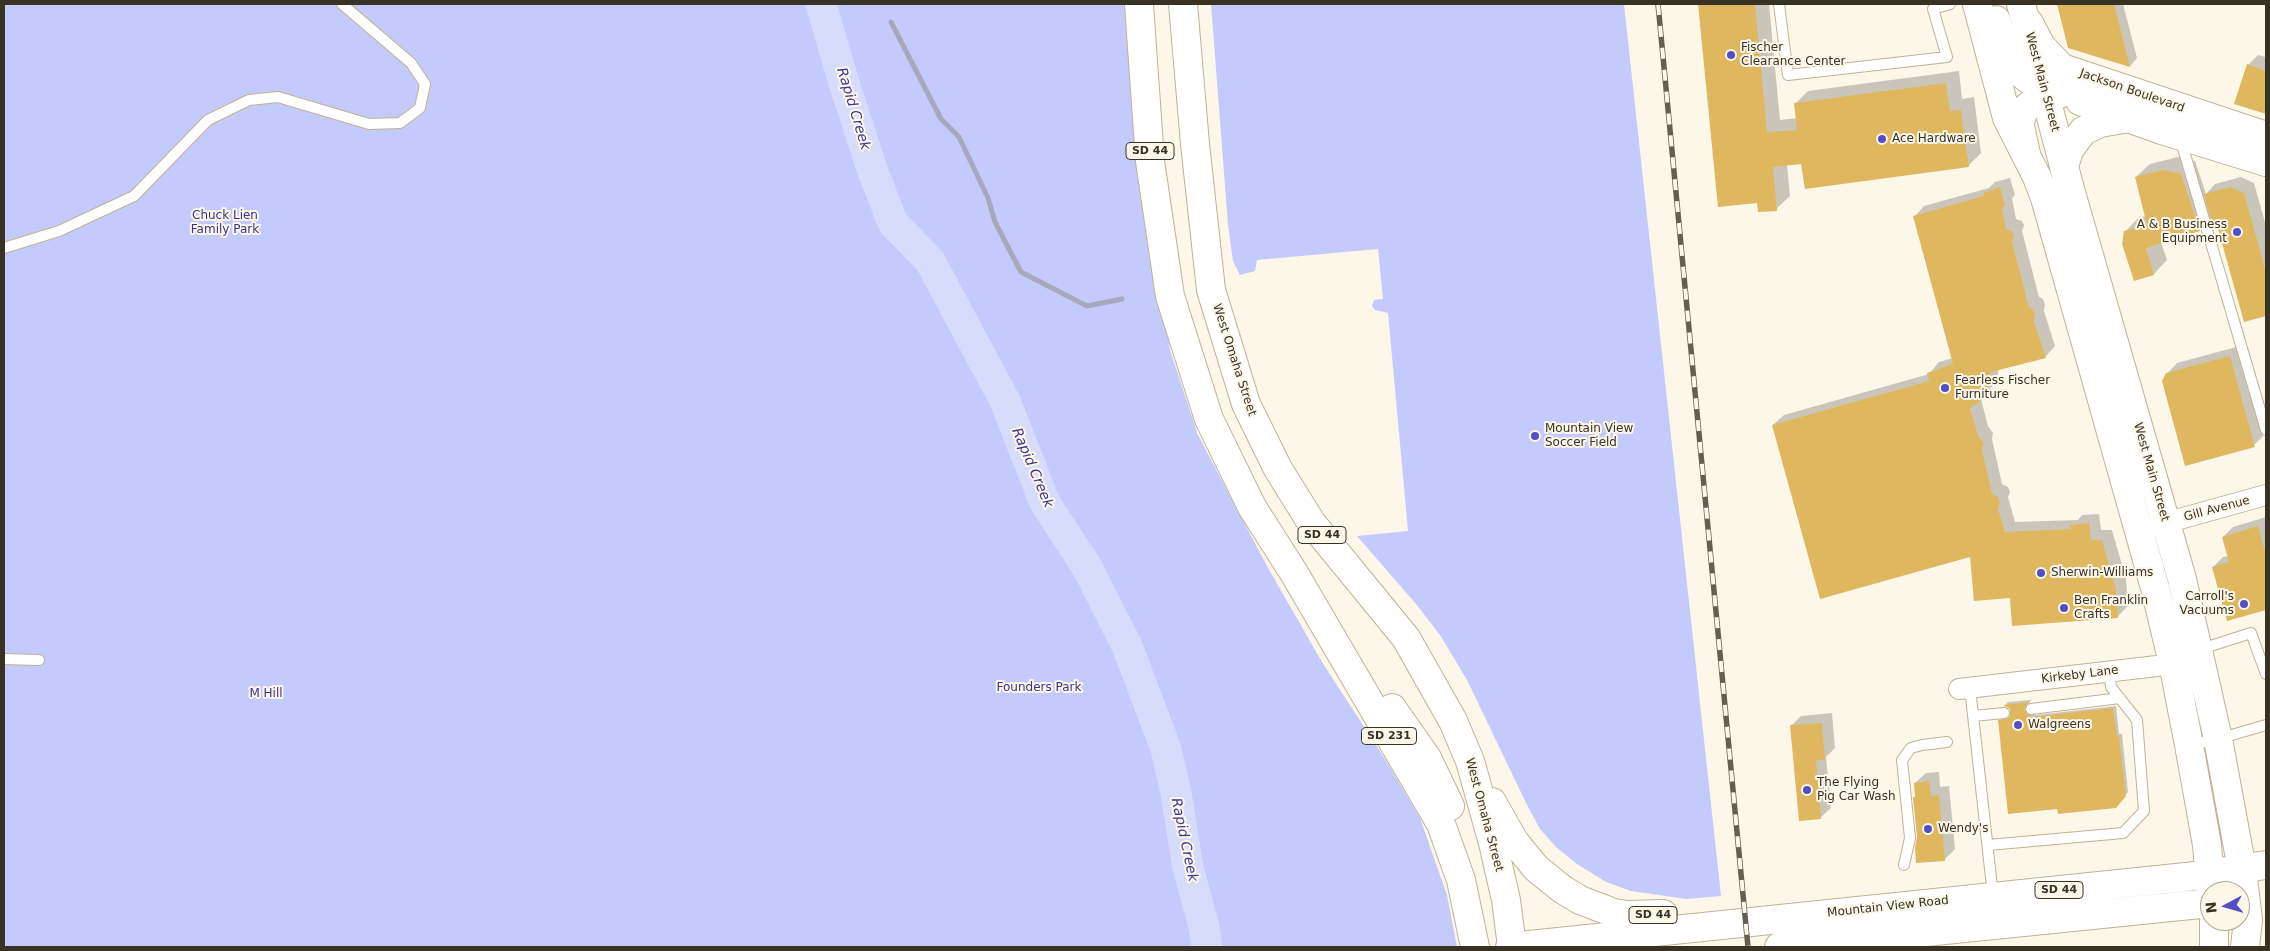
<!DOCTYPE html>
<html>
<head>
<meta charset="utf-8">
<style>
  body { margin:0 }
  #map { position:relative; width:2270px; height:951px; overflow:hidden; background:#fdf7ea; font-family:"DejaVu Sans",sans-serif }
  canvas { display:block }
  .frame { position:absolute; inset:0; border:5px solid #383225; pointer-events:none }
  .north { position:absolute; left:2200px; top:881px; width:50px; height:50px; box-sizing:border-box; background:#fdf7ea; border:1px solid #aea89b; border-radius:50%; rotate:264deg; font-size:14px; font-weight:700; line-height:20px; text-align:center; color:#383225 }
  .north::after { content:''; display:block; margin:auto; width:18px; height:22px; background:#544ec5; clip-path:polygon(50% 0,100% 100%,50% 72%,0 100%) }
</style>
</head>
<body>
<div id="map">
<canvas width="2270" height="951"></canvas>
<div class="frame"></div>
<div class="north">N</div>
</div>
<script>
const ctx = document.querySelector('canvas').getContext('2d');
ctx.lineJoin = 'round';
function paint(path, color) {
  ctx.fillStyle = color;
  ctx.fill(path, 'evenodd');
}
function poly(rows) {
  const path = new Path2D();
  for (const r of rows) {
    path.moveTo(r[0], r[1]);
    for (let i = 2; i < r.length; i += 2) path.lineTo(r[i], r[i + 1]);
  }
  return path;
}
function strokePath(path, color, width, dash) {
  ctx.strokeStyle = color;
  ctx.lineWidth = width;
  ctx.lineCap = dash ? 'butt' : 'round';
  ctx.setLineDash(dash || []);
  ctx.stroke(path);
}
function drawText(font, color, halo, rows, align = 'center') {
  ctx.font = font + ' "DejaVu Sans",sans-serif';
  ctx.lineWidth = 4;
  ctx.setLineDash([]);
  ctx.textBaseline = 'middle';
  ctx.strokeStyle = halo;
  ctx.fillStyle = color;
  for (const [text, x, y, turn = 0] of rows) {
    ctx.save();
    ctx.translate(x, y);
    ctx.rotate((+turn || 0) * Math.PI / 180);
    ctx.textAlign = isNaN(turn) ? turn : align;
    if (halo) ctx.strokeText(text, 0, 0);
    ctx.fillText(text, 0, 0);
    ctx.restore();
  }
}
paint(poly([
  [4,4,1132,4,1157,261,1170,350,1198,435,1267,566,1322,662,1385,759,1420,818,1447,895,1457,947,4,947],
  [1211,4,1624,4,1721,896,1686,899,1631,891,1606,882,1577,864,1556,847,1540,829,1527,805,1467,680,1440,635,1416,604,1357,536,1408,531,1388,313,1375,310,1372,306,1374,300,1383,299,1378,249,1257,260,1255,271,1240,275,1233,261,1228,225]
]), '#c5cafd');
paint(poly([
  [1699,4,1769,4,1780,120,1797,118,1795,104,1808,91,1959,71,1962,99,1974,97,1981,153,1968,166,1802,163,1787,164,1790,196,1776,209,1758,202,1719,206],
  [2058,4,2123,4,2137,58,2130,66,2069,47],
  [2258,55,2266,57,2266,113,2236,103,2248,65],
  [2178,157,2195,161,2206,194,2215,184,2241,177,2254,183,2266,226,2266,314,2245,320,2218,224,2212,217,2200,230,2161,242,2167,260,2154,274,2135,280,2125,232,2138,218,2146,216,2136,177,2150,164],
  [2010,178,2015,195,2012,198,2016,219,2022,221,2024,225,2022,231,2039,297,2043,299,2045,304,2044,311,2055,346,2045,357,1999,369,1996,382,1981,399,1988,426,1993,433,1992,439,2002,484,2008,487,2010,492,2008,497,2015,522,2078,520,2082,515,2099,514,2101,530,2112,530,2126,579,2128,606,2117,617,2011,597,1971,556,1773,425,1784,415,1929,374,1939,362,1953,358,1914,217,1924,206,1989,188,1995,182],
  [2240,346,2264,435,2254,445,2167,374,2177,363],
  [2266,517,2266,609,2228,619,2213,567,2223,557,2229,556,2223,537,2233,527],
  [2031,700,2027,706,2029,711,2036,715,2116,706,2119,734,2122,734,2128,792,2115,807,2058,808,1999,721,2002,718,2010,717,2010,708,2005,705,2008,702],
  [1832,713,1835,748,1826,757,1831,808,1820,818,1791,726,1801,716],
  [1939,772,1940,787,1949,786,1955,849,1945,859,1918,837,1914,798,1916,795,1915,783,1926,773]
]), '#0003');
strokePath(poly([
  [891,22,941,119,959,137,988,198,995,222,1021,272,1087,306,1122,299]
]), '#a7a8bc', 5);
strokePath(poly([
  [821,4,844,83,872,169,893,223,930,261,1005,401,1045,503,1087,567,1127,646,1166,749,1176,793,1188,868,1204,927,1207,947]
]), '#d7dbfc', 31);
paint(poly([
  [1698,4,1755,4,1767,132,1797,130,1794,103,1946,83,1950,111,1961,110,1969,167,1805,189,1801,164,1773,167,1777,211,1758,212,1757,203,1718,207],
  [2057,4,2114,4,2130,67,2068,48],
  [2247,64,2266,71,2266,114,2234,104],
  [2163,170,2181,174,2200,231,2146,248,2154,275,2134,281,2122,244,2124,231,2147,225,2135,177],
  [2000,187,2005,206,2002,208,2006,229,2011,231,2014,236,2012,242,2029,307,2033,309,2035,315,2034,322,2046,358,1991,372,1986,393,1978,403,1970,408,1978,436,1984,443,1982,450,1992,494,1998,497,2000,503,1998,509,2005,532,2071,529,2070,525,2089,523,2091,540,2102,540,2116,590,2118,618,2012,626,2010,598,1974,601,1970,557,1820,599,1772,425,1929,381,1927,373,1953,364,1913,216,1984,196,1983,193],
  [2230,187,2244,193,2266,272,2266,316,2244,322,2217,225,2213,227,2204,194],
  [2230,356,2255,447,2185,466,2162,381,2166,373],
  [2258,526,2266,555,2266,610,2227,621,2212,567,2229,562,2222,537],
  [2031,702,2027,704,2024,709,2026,713,2032,717,2113,708,2117,736,2119,736,2126,796,2116,808,2058,814,2057,809,2008,814,1998,720,2008,719,2010,715,2010,709,2003,705],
  [1822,723,1825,760,1816,760,1821,819,1799,821,1790,725],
  [1929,781,1931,796,1939,795,1945,861,1916,863,1915,847,1917,837,1913,797,1915,797,1914,783]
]), '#deb75f');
const service = poly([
  [1779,4,1788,75,1947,57,1933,9,1950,4],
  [2181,141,2266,430],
  [4,248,59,231,134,196,208,120,249,100,278,97,369,124,400,123,420,108,425,84,411,63,342,4],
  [2198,650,2251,633,2266,674],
  [4,659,39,660],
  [1970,688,1993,896],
  [2031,709,2120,698],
  [1973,716,2004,713],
  [2190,745,2218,739,2266,725],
  [1988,845,2123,833,2144,811,2137,720,2111,687,2109,672],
  [1904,865,1910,838,1902,760,1911,748,1922,745,1947,742]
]);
const minor = poly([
  [2154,526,2266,495],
  [1959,689,2157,666,2186,661]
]);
const secondary = poly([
  [2029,23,2041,46,2062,68,2266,136],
  [2080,101,2162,130,2266,162],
  [2026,154,2020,126,2021,117,2025,109,2031,104,2073,89,2105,98],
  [2064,167,2069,150,2083,131,2100,123,2129,118]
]);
const primary = poly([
  [1139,4,1150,161,1170,296,1209,419,1252,507,1294,573,1441,824,1461,880,1475,947],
  [1183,4,1195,144,1211,290,1246,404,1278,469,1311,522,1406,638,1453,721,1470,761,1493,843,1506,900,1512,947],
  [1977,4,2007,118,2037,177,2045,198,2155,588,2173,663,2189,745,2207,845,2211,891],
  [2021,4,2070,189,2182,579,2218,739,2242,869,2248,920,2245,947],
  [1996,20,2003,44,2020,73,2035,84,2043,87],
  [1392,708,1427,758,1450,806],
  [1492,802,1514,841,1536,868,1562,889,1580,900,1614,913,1628,915,1663,914],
  [2214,921,2214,947],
  [1510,947,2186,877,2266,865],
  [1779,947,2210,903]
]);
strokePath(service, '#c1b293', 12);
strokePath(minor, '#c1b293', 22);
strokePath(secondary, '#c1b293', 30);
strokePath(primary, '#c1b293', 30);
strokePath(service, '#fff', 10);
strokePath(minor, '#fff', 20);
strokePath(secondary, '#fff', 28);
strokePath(primary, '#fff', 28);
const rail = poly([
  [1658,4,1748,947]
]);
strokePath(rail, '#655f52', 5.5);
strokePath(rail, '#fdf7ea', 4, [11]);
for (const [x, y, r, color] of [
  [1731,55,5,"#544ec5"],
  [1882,139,5,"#544ec5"],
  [2237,232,5,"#544ec5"],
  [1945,388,5,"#544ec5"],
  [1535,436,5,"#544ec5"],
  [2041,573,5,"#544ec5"],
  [2244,604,5,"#544ec5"],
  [2064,608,5,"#544ec5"],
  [2018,725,5,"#544ec5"],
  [1807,790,5,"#544ec5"],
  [1928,829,5,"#544ec5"]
]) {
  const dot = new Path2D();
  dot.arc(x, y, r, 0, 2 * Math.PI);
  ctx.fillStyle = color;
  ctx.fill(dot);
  strokePath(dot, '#fdf7ea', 2);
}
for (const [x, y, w] of [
  [1150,151,48],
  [1322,535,48],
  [1389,736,55],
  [2059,890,48],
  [1653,915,48]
]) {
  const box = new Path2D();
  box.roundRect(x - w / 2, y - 8.5, w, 17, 4);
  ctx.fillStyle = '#fdf7ea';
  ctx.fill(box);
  strokePath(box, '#383225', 1);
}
drawText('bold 11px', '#383225', null, [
  ["SD 44",1150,151],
  ["SD 44",1322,535],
  ["SD 231",1389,736],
  ["SD 44",2059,890],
  ["SD 44",1653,915]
]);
drawText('12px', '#383225', '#fdf7ea', [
  ["Fischer",1741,48],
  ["Clearance Center",1741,62],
  ["Ace Hardware",1892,139],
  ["A & B Business",2227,225,"right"],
  ["Equipment",2227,239,"right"],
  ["Fearless Fischer",1955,381],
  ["Furniture",1955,395],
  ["Mountain View",1545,429],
  ["Soccer Field",1545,443],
  ["Sherwin-Williams",2051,573],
  ["Carroll's",2234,597,"right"],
  ["Vacuums",2234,611,"right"],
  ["Ben Franklin",2074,601],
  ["Crafts",2074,615],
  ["Walgreens",2028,725],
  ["The Flying",1817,783],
  ["Pig Car Wash",1817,797],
  ["Wendy's",1938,829]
], 'left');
drawText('12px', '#383225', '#fdf7ea', [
  ["West Main Street",2042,82,75],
  ["Jackson Boulevard",2132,91,19],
  ["West Omaha Street",1234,360,72],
  ["West Main Street",2151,472,74],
  ["Gill Avenue",2217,509,-15],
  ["Kirkeby Lane",2080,675,-7],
  ["West Omaha Street",1484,815,75],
  ["Mountain View Road",1888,907,-6]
]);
drawText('12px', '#39338e', '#fdf7ea', [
  ["Chuck Lien",225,216],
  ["Family Park",225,230],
  ["Founders Park",1039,688],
  ["M Hill",266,694]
]);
drawText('italic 14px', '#3d3793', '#fdf7ea', [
  ["Rapid Creek",853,109,73],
  ["Rapid Creek",1032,468,67],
  ["Rapid Creek",1184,840,78]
]);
</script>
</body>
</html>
